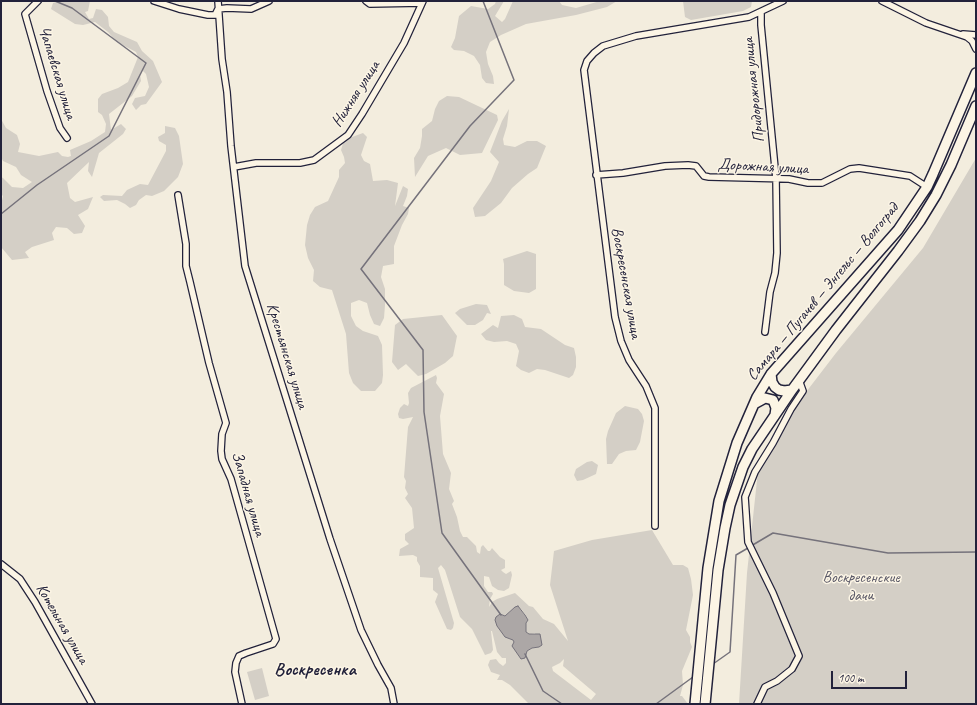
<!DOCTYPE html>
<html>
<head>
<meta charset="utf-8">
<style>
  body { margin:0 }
  #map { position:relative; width:977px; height:705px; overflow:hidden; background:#f3edde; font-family:Caveat,sans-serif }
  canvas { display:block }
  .frame { position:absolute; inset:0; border:2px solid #22223b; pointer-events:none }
  .scale { position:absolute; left:831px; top:671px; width:76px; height:18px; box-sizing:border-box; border:2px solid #22223b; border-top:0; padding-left:5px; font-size:12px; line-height:14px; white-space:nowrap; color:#22223b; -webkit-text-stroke:3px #fcf5e5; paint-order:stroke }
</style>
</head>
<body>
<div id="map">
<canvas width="977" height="705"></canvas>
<div class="frame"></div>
<div class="scale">100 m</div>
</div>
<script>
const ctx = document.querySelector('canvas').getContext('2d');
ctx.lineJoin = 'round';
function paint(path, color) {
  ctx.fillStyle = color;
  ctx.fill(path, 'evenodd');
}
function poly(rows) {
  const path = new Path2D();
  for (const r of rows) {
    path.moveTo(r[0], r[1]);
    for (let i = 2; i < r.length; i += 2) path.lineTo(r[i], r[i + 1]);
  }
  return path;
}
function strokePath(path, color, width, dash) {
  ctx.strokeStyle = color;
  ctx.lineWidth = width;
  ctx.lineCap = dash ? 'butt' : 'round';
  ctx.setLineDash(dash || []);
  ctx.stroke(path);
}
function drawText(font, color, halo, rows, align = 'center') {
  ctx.font = font + ' Caveat,sans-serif';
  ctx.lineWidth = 3;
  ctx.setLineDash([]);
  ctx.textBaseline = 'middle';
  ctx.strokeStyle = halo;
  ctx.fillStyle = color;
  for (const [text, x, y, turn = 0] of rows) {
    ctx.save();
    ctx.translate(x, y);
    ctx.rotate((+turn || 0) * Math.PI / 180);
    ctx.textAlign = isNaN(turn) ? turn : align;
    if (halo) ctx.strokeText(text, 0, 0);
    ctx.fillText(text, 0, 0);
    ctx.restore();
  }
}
paint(poly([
  [59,1,90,1,88,11,85,12,89,19,93,18,96,9,102,10,108,17,109,26,114,32,137,42,142,51,153,61,162,82,146,104,141,105,136,110,132,104,135,98,145,96,149,87,146,74,142,70,140,74,141,81,132,96,109,114,111,130,121,124,126,129,123,134,99,153,92,177,88,171,89,162,67,183,70,198,75,202,93,197,88,209,78,215,85,226,82,233,74,234,67,228,56,227,52,233,54,240,32,247,25,252,29,258,12,260,1,247,1,205,3,196,1,194,1,177,3,178,12,187,23,188,32,182,21,175,16,167,3,161,1,157,1,119,6,128,17,135,20,144,18,152,39,156,58,152,62,156,68,157,71,156,70,150,91,141,105,132,106,124,102,115,98,112,98,99,102,94,118,88,128,82,138,57,136,52,117,42,108,32,95,22,83,25,75,24,51,9,53,3],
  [496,1,504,1,495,16,502,22,505,19,513,1,559,1,562,5,576,8,600,1,617,1,607,7,576,15,526,24,501,35,490,42,486,52,488,64,493,76,494,84,486,83,482,78,480,65,474,56,464,51,454,50,451,47,455,38,459,16,471,6,488,9,495,4],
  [683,1,752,1,751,7,743,11,691,20,685,17],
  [447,96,459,97,497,115,498,120,482,153,460,155,446,148,428,156,415,177,414,158,420,148,422,136,422,129,432,121,435,109,439,101],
  [509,109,507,126,503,139,504,145,515,147,527,141,537,141,546,146,537,168,528,174,512,188,501,203,485,216,475,217,473,208,491,181,499,162,490,152,502,121],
  [165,126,175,128,179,136,183,164,178,177,164,191,152,196,146,195,139,200,136,205,130,208,125,204,117,200,104,201,100,197,103,195,122,196,127,190,140,184,148,185,166,151,166,145,159,141,158,137,165,133],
  [363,133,367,137,361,155,364,161,370,164,373,181,387,180,398,183,395,206,403,186,408,189,407,196,403,206,409,208,408,214,402,225,394,246,394,264,383,266,381,277,385,289,385,305,384,318,380,326,374,324,370,315,367,303,359,300,351,303,351,316,356,326,363,331,378,336,382,345,383,375,382,383,375,391,361,391,353,383,349,373,346,334,332,290,320,287,313,281,314,270,308,258,305,245,307,225,310,215,315,207,328,201,339,177,339,170,345,163,344,157,341,150,344,140],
  [976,158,976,704,739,704,747,573,758,471,780,426,836,353,923,248],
  [527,251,536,254,536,289,529,293,514,291,504,285,504,264,503,259],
  [476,304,487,305,491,314,487,313,483,320,475,325,467,325,455,313,460,309],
  [442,315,457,336,453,356,445,363,426,374,418,376,406,364,398,370,392,362,395,325,403,319],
  [514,315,522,319,525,327,541,329,565,345,574,348,576,357,576,367,573,375,569,378,545,370,537,369,529,373,521,370,516,366,519,351,516,344,507,341,494,342,486,340,481,334,493,325,498,328,501,316],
  [436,375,437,378,436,383,444,394,440,416,443,454,451,473,449,489,454,501,452,504,457,517,460,531,463,537,467,537,476,546,477,552,480,554,481,547,483,545,488,551,490,551,492,548,500,557,505,560,505,568,501,570,503,572,506,574,511,571,512,575,509,588,504,591,498,590,492,586,489,577,484,576,484,586,488,592,492,592,493,594,490,599,489,607,492,602,497,599,515,593,529,606,533,607,543,619,554,624,568,641,550,585,554,551,592,540,652,530,673,565,683,565,688,568,691,579,693,595,686,630,690,637,690,642,692,647,682,671,683,685,680,696,682,696,688,704,529,704,510,685,502,680,497,680,500,675,491,672,488,665,490,660,496,659,499,663,503,666,506,663,506,658,502,658,497,652,492,631,491,631,493,650,491,653,485,655,472,629,460,617,445,570,441,565,438,568,454,623,453,628,451,630,447,629,435,602,438,594,433,590,433,578,420,577,420,566,417,561,417,557,413,555,399,556,400,549,409,544,405,540,405,534,414,528,412,508,405,498,408,494,405,488,406,481,404,477,408,427,413,417,403,419,399,418,398,414,400,408,404,404,408,406,409,403,408,393,411,388],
  [515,607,521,609,525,614,528,620,526,623,526,632,529,634,535,633,539,647,532,648,527,651,525,658,513,639,509,639,500,614,505,616],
  [564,659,563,666,596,694,591,700,553,671,552,667,560,663],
  [625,406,638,409,642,414,644,421,640,442,636,450,626,451,619,454,612,464,607,464,606,439,608,431,616,413],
  [592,461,598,465,596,474,583,480,577,481,574,475,576,469,587,462],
  [262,668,269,696,255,700,247,672]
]), '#d4cfc6');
const water = poly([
  [518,606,525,615,528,620,526,623,526,632,529,634,540,634,542,645,539,647,532,648,527,651,525,658,521,659,512,646,514,642,513,640,505,637,497,626,495,620,496,617,500,614,505,616,515,607,518,606]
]);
paint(water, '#aca7a6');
strokePath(water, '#75727b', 1);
strokePath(poly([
  [483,1,514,80,470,126,361,269,423,350,424,412,442,533,501,615],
  [1,214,37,185,109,136,146,63,72,8,55,1],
  [751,546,773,533,888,553,976,552],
  [525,654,543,691,562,704],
  [713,664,730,652,736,555,748,548],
  [656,704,693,677]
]), '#75727b', 1.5);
const minor = poly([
  [38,1,25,14,47,91,60,128,67,138],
  [154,1,179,9,208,15,215,15,218,9,227,8,251,9,269,1],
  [218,1,222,59,227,92,231,146,245,266,330,539,361,630,378,665,391,688,394,704],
  [366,1,370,4,422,3],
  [882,1,926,23,967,37,972,41,976,49],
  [761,12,761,25,776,178,777,253,775,273,770,292,765,332],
  [963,34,976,35],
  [234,167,256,163,300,163,314,160,348,135,362,114,404,43,423,1],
  [596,175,623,173,665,166,688,165,696,166,704,176,709,177,789,179,808,183,822,183,850,169,859,168,910,176,927,187],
  [178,195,186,244,186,266,190,282,209,363,226,423,222,434,221,451,222,459,231,479,276,639,273,644,246,653,239,656,236,663,235,672,242,704],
  [655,526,655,408,646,386,629,360,621,341,615,317,584,70,587,61,594,53,603,46,636,36,749,17,783,1],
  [1,564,20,579,35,602,92,704],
  [757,704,765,687,777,681,792,669,799,656,773,593,748,542,745,497,755,472,773,443,791,409,803,391,799,380]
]);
const primary = poly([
  [771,374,772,382,775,387,779,390,784,391,792,390],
  [754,404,765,398,773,400,776,408,775,415],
  [695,704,708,568,719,501,737,443,757,397,771,374,898,230,927,187,933,174,976,73],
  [705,704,718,570,725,528,730,505,743,467,752,449,792,390,836,330,898,251,920,221,936,195,951,165,976,106]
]);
strokePath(minor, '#22223b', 8);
strokePath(primary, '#22223b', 12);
strokePath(minor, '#fcf5e5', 5.5);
strokePath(primary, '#fcf5e5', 9);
drawText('16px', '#22223b', '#fcf5e5', [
  ["Чапаевская улица",57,73,73],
  ["Придорожная улица",754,90,-96],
  ["Нижняя улица",356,94,-57],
  ["Дорожная улица",763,167,3],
  ["Воскресенская улица",626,283,80],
  ["Самара — Пугачев — Энгельс — Волгоград",823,292,-50],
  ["Крестьянская улица",287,356,73],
  ["Западная улица",248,494,74],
  ["Котельная улица",62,624,60]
]);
drawText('16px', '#575665', '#fcf5e5', [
  ["Воскресенские",861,578],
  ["дачи",861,596]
]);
drawText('bold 18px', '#22223b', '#fcf5e5', [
  ["Воскресенка",315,670]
]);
</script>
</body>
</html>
